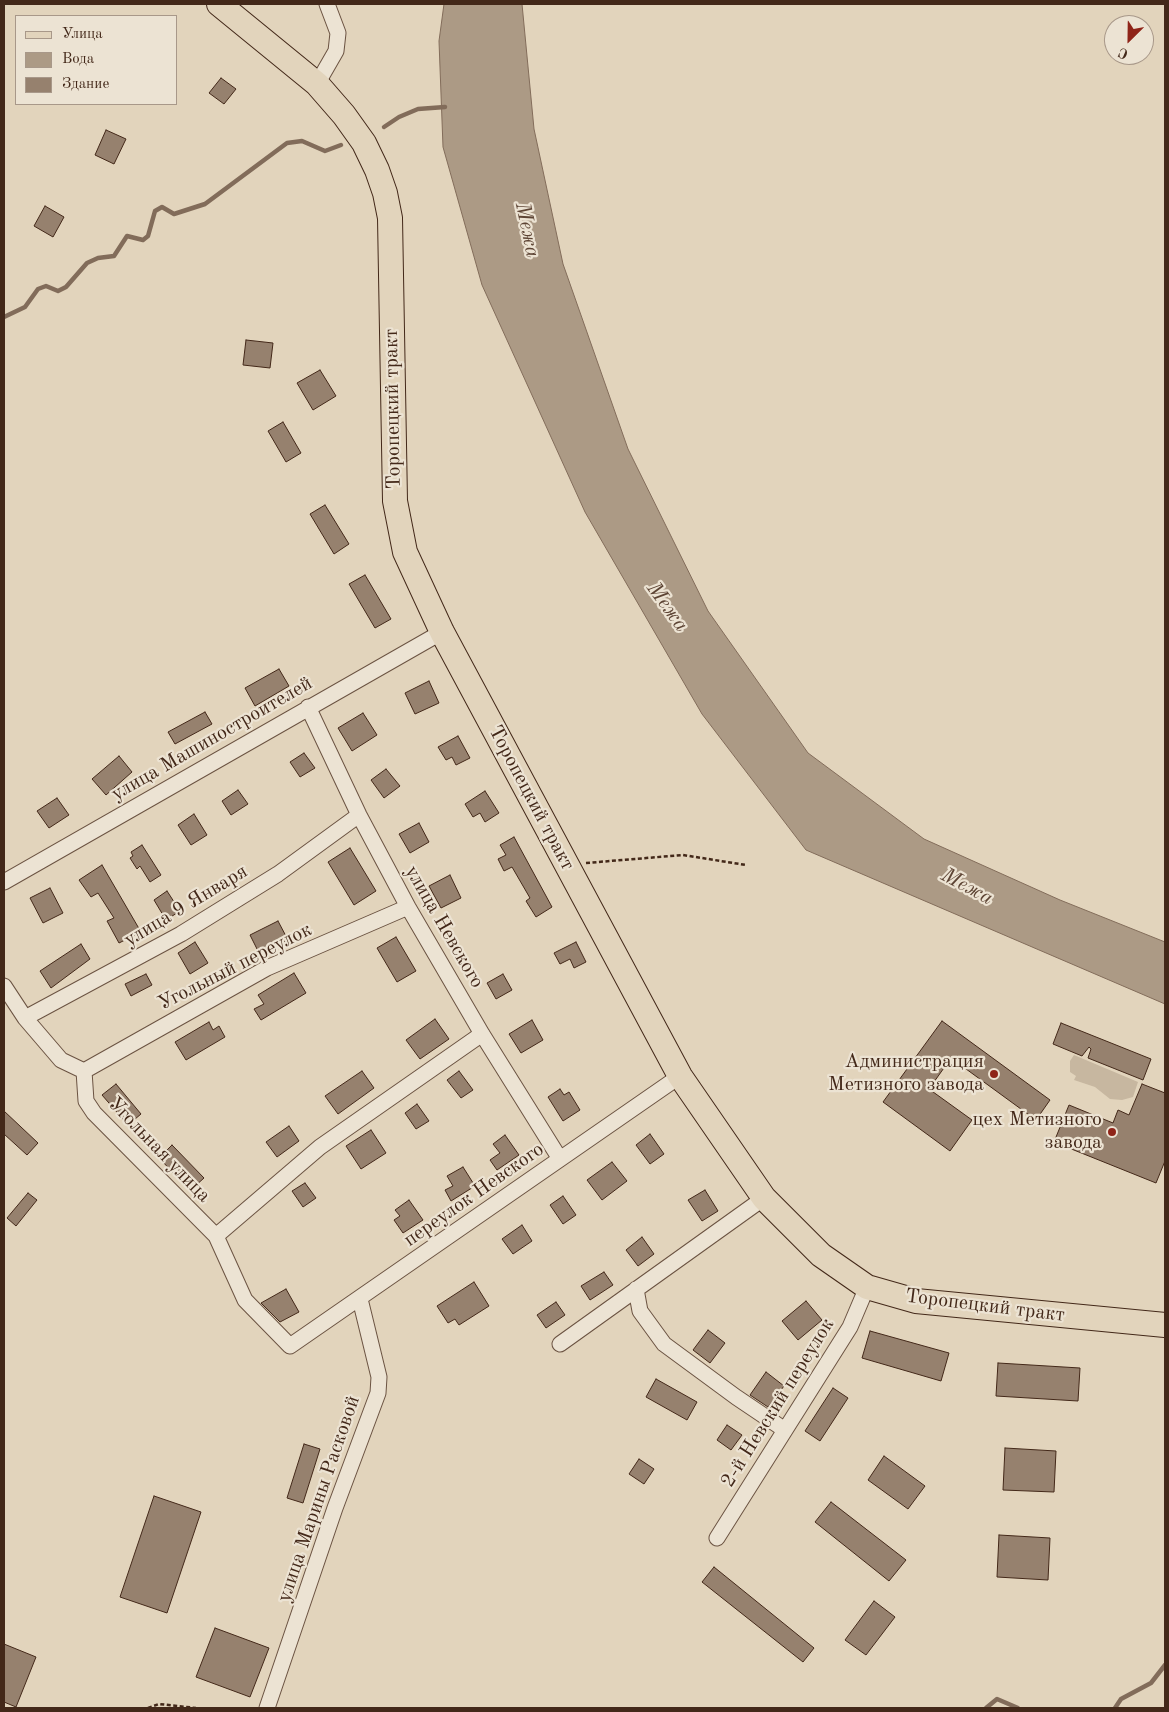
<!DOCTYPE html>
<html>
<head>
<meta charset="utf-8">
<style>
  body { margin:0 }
  #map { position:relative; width:1169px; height:1712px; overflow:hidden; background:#e2d4bc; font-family:"Old Standard TT",serif }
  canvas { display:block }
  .frame { position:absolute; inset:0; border:5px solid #432819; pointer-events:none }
  .legend { position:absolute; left:15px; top:15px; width:162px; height:90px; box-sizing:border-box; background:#ece3d3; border:1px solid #a89889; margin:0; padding:6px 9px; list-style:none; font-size:15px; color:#432819 }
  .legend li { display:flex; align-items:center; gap:10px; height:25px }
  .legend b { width:25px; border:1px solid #a89889 }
  .north { position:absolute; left:1104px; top:15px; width:50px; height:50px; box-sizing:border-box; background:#ece3d3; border:1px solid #a89889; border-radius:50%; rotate:203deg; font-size:14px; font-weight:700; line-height:20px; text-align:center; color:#432819 }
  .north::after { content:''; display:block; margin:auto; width:18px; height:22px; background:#8f2418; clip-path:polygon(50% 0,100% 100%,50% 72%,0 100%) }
</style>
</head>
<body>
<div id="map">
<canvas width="1169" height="1712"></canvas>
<div class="frame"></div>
<ul class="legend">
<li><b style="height:6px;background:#e2d4bc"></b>Улица</li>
<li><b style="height:14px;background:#ac9a85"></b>Вода</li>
<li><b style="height:14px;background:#96816e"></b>Здание</li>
</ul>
<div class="north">С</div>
</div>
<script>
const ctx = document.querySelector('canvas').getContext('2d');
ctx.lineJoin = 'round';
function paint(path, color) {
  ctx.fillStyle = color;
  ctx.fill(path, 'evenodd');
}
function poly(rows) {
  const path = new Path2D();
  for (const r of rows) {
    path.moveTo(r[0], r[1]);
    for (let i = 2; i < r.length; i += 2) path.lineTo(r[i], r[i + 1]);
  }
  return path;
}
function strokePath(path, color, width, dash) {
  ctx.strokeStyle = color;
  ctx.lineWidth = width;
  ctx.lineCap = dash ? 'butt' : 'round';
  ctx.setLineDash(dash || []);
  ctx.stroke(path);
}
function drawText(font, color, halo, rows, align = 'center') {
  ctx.font = font + ' "Old Standard TT",serif';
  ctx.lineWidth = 4.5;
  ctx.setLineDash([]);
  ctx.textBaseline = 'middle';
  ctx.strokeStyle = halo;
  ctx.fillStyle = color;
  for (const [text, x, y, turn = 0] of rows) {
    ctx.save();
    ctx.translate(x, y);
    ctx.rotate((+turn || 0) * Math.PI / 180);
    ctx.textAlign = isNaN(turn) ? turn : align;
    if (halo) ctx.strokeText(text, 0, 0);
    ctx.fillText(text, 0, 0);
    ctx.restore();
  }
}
paint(poly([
  [1074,1055,1138,1082,1133,1097,1122,1100,1110,1099,1095,1087,1074,1080,1076,1076,1070,1072,1070,1061]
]), '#c7b7a0');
const water = poly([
  [444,4,522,4,534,129,563,264,628,449,708,611,808,753,924,839,1060,900,1165,942,1165,1004,806,850,702,714,585,512,482,285,443,147,439,41,444,4]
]);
paint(water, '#ac9a85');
strokePath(water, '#826c5a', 1);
strokePath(poly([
  [384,127,399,117,418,109,445,107],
  [4,317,25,307,38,289,46,286,58,291,66,287,87,263,98,258,114,256,127,236,143,240,148,236,155,211,162,207,174,214,205,204,287,143,302,141,325,151,341,145],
  [986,1708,997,1699,1018,1708],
  [1115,1708,1121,1699,1151,1683,1165,1665]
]), '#826c5a', 4.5);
const building = poly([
  [221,78,236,89,224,104,209,93,221,78],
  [106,130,126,139,114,164,95,155,106,130],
  [45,206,64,217,53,237,34,226,45,206],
  [246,340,273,343,270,368,243,365,246,340],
  [320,370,336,396,313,410,297,383,320,370],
  [283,422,301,453,286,462,268,431,283,422],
  [325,505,349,544,334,554,310,514,325,505],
  [365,575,391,619,375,628,349,584,365,575],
  [279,669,289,686,255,706,245,688,279,669],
  [429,681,439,703,415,714,405,693,429,681],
  [205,712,212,724,175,744,168,732,205,712],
  [363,713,377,735,352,751,338,728,363,713],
  [458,736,470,758,456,765,452,757,446,760,438,747,458,736],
  [304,753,315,768,300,777,290,762,304,753],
  [119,756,132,772,106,795,92,779,119,756],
  [386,769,400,786,384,798,371,780,386,769],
  [238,790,248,804,231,815,222,801,238,790],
  [485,791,499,813,485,822,480,813,473,817,465,804,485,791],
  [57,798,69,815,49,828,37,811,57,798],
  [194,814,207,835,191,845,178,825,194,814],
  [419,823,429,842,410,853,399,834,419,823],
  [514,837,552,907,536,917,526,901,530,898,512,867,504,871,498,859,506,855,500,845,514,837],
  [142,845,161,875,150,882,140,866,137,869,130,858,133,856,131,852,142,845],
  [350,848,376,891,354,905,328,862,350,848],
  [102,865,141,932,119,943,107,921,114,918,98,893,91,897,79,880,102,865],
  [450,875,461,898,441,908,429,886,450,875],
  [50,888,63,913,43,923,30,898,50,888],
  [167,891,180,911,166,920,154,900,167,891],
  [278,921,288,940,260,955,250,935,278,921],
  [396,937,416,971,397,982,377,948,396,937],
  [195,942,208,963,190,974,178,953,195,942],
  [576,942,586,962,574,968,570,959,560,964,554,953,576,942],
  [81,944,90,959,51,988,40,971,81,944],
  [294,973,306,993,261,1020,254,1009,264,1004,258,995,294,973],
  [146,974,152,985,131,996,125,984,146,974],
  [503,974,512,990,496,999,487,983,503,974],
  [435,1019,449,1039,420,1059,406,1040,435,1019],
  [532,1020,543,1040,521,1053,509,1034,532,1020],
  [942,1021,1050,1100,1036,1120,951,1058,929,1089,972,1120,950,1151,883,1102,942,1021],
  [209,1022,213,1030,219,1026,225,1037,186,1060,175,1042,209,1022],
  [1061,1023,1151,1059,1143,1080,1088,1058,1091,1049,1089,1047,1082,1056,1053,1044,1061,1023],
  [362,1071,374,1088,338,1114,325,1096,362,1071],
  [459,1071,473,1090,461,1098,447,1080,459,1071],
  [116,1084,141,1114,128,1125,102,1095,116,1084],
  [1142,1084,1165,1093,1165,1161,1156,1183,1054,1142,1069,1105,1113,1123,1118,1110,1129,1115,1142,1084],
  [560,1089,564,1095,569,1092,580,1110,563,1121,548,1097,560,1089],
  [417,1104,429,1121,416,1129,405,1113,417,1104],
  [4,1111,38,1143,27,1155,4,1134,4,1111],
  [289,1126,299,1141,277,1157,266,1142,289,1126],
  [371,1130,386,1153,361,1169,346,1146,371,1130],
  [650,1134,664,1154,650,1164,636,1145,650,1134],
  [505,1135,519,1155,497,1170,490,1160,500,1153,493,1144,505,1135],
  [172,1145,204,1178,194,1187,187,1180,183,1183,159,1158,172,1145],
  [612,1162,627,1181,602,1200,587,1180,612,1162],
  [463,1167,475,1186,451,1201,445,1190,453,1186,447,1176,463,1167],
  [305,1183,316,1198,303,1207,292,1191,305,1183],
  [705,1190,718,1211,702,1221,688,1200,705,1190],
  [28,1193,37,1200,16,1226,7,1218,28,1193],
  [563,1196,576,1215,563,1224,550,1205,563,1196],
  [409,1200,423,1220,403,1233,394,1220,400,1216,395,1210,409,1200],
  [522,1225,532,1241,513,1254,502,1239,522,1225],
  [642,1237,654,1254,638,1266,626,1250,642,1237],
  [604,1272,613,1285,590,1300,581,1286,604,1272],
  [474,1282,489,1306,459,1325,455,1319,448,1323,437,1306,474,1282],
  [286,1289,299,1312,280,1322,261,1303,286,1289],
  [806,1301,822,1320,798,1340,782,1321,806,1301],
  [556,1302,565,1315,546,1328,537,1315,556,1302],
  [708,1330,725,1343,710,1363,693,1350,708,1330],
  [870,1331,949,1353,941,1381,862,1358,870,1331],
  [998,1363,1080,1368,1078,1401,996,1396,998,1363],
  [766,1372,784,1386,768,1407,750,1395,766,1372],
  [656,1379,697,1402,687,1420,646,1397,656,1379],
  [833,1388,848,1398,820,1441,805,1431,833,1388],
  [727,1425,742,1435,731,1450,717,1440,727,1425],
  [304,1444,320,1449,303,1503,287,1498,304,1444],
  [1005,1448,1056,1451,1054,1492,1003,1490,1005,1448],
  [884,1456,925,1486,908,1509,868,1480,884,1456],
  [639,1459,654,1469,644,1484,629,1474,639,1459],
  [154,1496,201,1512,167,1613,120,1597,154,1496],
  [831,1502,906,1560,889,1581,815,1522,831,1502],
  [999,1535,1050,1538,1048,1580,997,1577,999,1535],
  [714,1567,814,1648,803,1662,702,1582,714,1567],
  [874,1601,895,1617,866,1655,845,1640,874,1601],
  [215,1628,269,1648,250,1697,196,1677,215,1628],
  [4,1644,36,1657,16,1707,4,1702,4,1644]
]);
paint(building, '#96816e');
strokePath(building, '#432819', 1);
const minor = poly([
  [317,84,336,51,338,33,327,4],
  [308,707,359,815,408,907,482,1034,560,1159],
  [4,882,442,632],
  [4,986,25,1018,61,1060,84,1071,86,1101,94,1113,216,1236,245,1300,290,1346,680,1076],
  [25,1018,181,934,278,874,359,815],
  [84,1071,267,968,408,907],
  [216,1236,320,1147,482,1034],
  [636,1289,640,1311,664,1344,736,1397,785,1430],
  [560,1344,764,1198],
  [717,1538,850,1327,867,1287],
  [267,1708,335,1508,378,1393,379,1377,360,1299]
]);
const primary = poly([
  [219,4,317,84,344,115,364,143,377,170,385,193,390,218,395,501,405,552,442,632,680,1076,764,1198,821,1255,867,1287,916,1301,1165,1325]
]);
strokePath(minor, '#6b5342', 17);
strokePath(primary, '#432819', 26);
strokePath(poly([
  [586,863,683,855,746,865],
  [148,1708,159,1704,196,1708]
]), '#432819', 2.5, [4, 2.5]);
strokePath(minor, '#ece3d3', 15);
strokePath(primary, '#e2d4bc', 24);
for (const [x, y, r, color] of [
  [994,1074,5,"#8f2418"],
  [1112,1132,5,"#8f2418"]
]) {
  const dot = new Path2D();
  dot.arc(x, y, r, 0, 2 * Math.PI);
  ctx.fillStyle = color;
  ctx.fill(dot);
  strokePath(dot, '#ece3d3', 2);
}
drawText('20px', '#432819', '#ece3d3', [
  ["Торопецкий тракт",393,409,-91],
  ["улица Машиностроителей",212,739,-30],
  ["Торопецкий тракт",531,798,62],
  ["улица 9 Января",186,906,-31],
  ["улица Невского",444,927,60],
  ["Угольный переулок",235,967,-27],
  ["Угольная улица",159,1150,46],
  ["переулок Невского",474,1195,-35],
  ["Торопецкий тракт",985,1306,7],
  ["2-й Невский переулок",778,1403,-58],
  ["улица Марины Расковой",319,1499,-71]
]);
drawText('20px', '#432819', '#ece3d3', [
  ["Администрация",984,1062],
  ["Метизного завода",984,1085],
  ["цех Метизного",1102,1120],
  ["завода",1102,1143]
], 'right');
drawText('italic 21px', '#5d4434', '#ece3d3', [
  ["Межа",527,230,78],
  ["Межа",667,607,54],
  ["Межа",967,887,28]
]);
</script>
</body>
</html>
